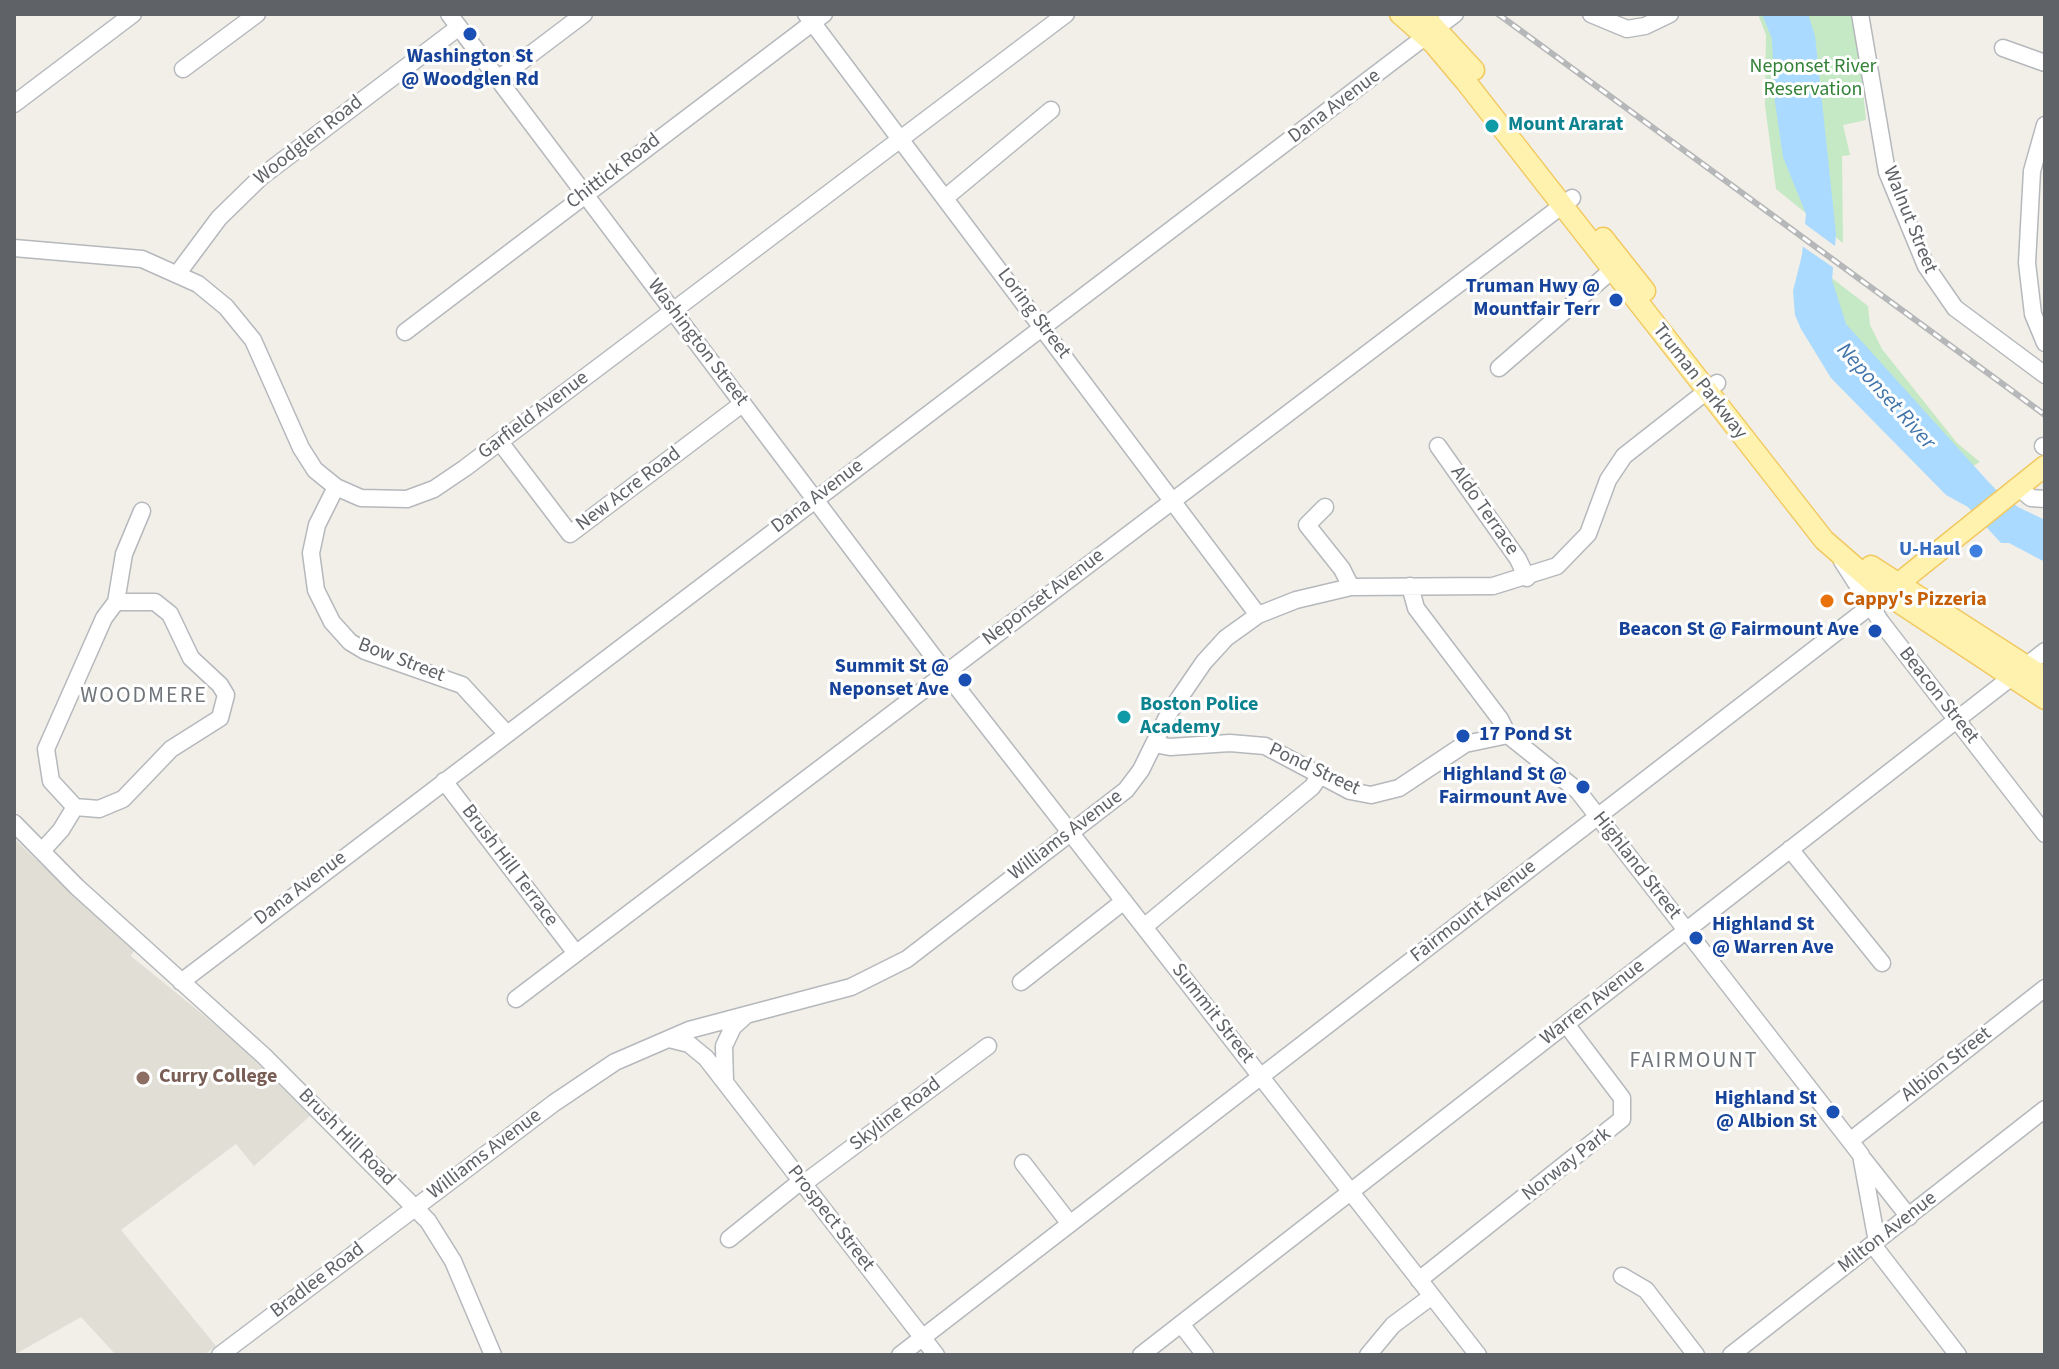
<!DOCTYPE html>
<html>
<head>
<meta charset="utf-8">
<style>
  body { margin:0 }
  #map { position:relative; width:2059px; height:1369px; overflow:hidden; background:#f1efe8; font-family:"Source Sans 3",sans-serif }
  canvas { display:block }
  .frame { position:absolute; inset:0; border:16px solid #5f6368; pointer-events:none }
</style>
</head>
<body>
<div id="map">
<canvas width="2059" height="1369"></canvas>
<div class="frame"></div>
</div>
<script>
const ctx = document.querySelector('canvas').getContext('2d');
ctx.lineJoin = 'round';
function paint(path, color) {
  ctx.fillStyle = color;
  ctx.fill(path, 'evenodd');
}
function poly(rows) {
  const path = new Path2D();
  for (const r of rows) {
    path.moveTo(r[0], r[1]);
    for (let i = 2; i < r.length; i += 2) path.lineTo(r[i], r[i + 1]);
  }
  return path;
}
function strokePath(path, color, width, dash) {
  ctx.strokeStyle = color;
  ctx.lineWidth = width;
  ctx.lineCap = dash ? 'butt' : 'round';
  ctx.setLineDash(dash || []);
  ctx.stroke(path);
}
function drawText(font, color, halo, rows, align = 'center') {
  ctx.font = font + ' "Source Sans 3",sans-serif';
  ctx.lineWidth = 6;
  ctx.setLineDash([]);
  ctx.textBaseline = 'middle';
  ctx.strokeStyle = halo;
  ctx.fillStyle = color;
  for (const [text, x, y, turn = 0] of rows) {
    ctx.save();
    ctx.translate(x, y);
    ctx.rotate((+turn || 0) * Math.PI / 180);
    ctx.textAlign = isNaN(turn) ? turn : align;
    if (halo) ctx.strokeText(text, 0, 0);
    ctx.fillText(text, 0, 0);
    ctx.restore();
  }
}
paint(poly([
  [14,839,134,951,131,956,234,1040,310,1116,254,1166,236,1144,121,1230,216,1346,204,1355,116,1355,81,1317,14,1355]
]), '#e1ded6');
paint(poly([
  [1758,14,1855,14,1866,120,1843,125,1850,155,1842,156,1843,243,1776,189,1765,105,1766,35],
  [1815,265,1868,306,1870,325,1882,349,1957,443,1980,462,1971,467,1995,488,1980,498,1856,371]
]), '#c5e8c5');
paint(poly([
  [1762,14,1808,14,1815,36,1836,234,1832,280,1846,324,1994,488,2018,507,2045,520,2045,562,2009,543,2001,543,1968,507,1946,495,1831,378,1801,329,1795,315,1793,291,1802,255,1806,214,1783,157,1775,102,1772,39]
]), '#aadaff');
paint(poly([
  [1801,221,1839,249,1837,270,1799,244]
]), '#f1efe8');
const minor = poly([
  [449,14,945,672,1478,1355],
  [806,14,1258,615],
  [1591,14,1627,29,1645,26,1670,14],
  [1860,14,1887,172,1926,266,1955,308,2045,375],
  [2003,48,2045,63],
  [183,69,257,14],
  [498,79,584,14],
  [14,104,133,14],
  [2045,125,2032,171,2027,263,2033,314,2045,343],
  [945,198,1051,110],
  [14,248,142,259,198,284,226,307,253,340,301,448,315,470,336,487,361,498,407,499,434,489,465,468,1066,14],
  [178,273,219,218,261,177,459,27],
  [405,332,824,14],
  [1499,368,1611,271],
  [500,442,570,534,742,404],
  [1438,446,1518,559,1527,578],
  [2043,446,2045,447],
  [336,487,317,525,311,553,316,590,332,622,350,642,365,651,462,685,506,733],
  [2019,488,2031,498,2045,499],
  [1325,507,1307,525,1342,569,1351,587],
  [1842,561,1881,622,2045,834],
  [1410,586,1416,608,1500,719,1508,735,1578,791,1861,1155,1877,1242],
  [116,602,124,554,142,511],
  [1154,744,1170,747,1230,743,1265,746,1350,791,1371,795,1399,788,1465,744,1508,735],
  [444,781,575,952],
  [14,823,77,887,264,1056,428,1221,453,1261,493,1355],
  [1790,849,1882,963],
  [42,851,61,830,75,807,99,809,123,799,171,749,220,718,226,695,220,685,191,658,170,614,155,602,116,602,104,618,46,749,51,781,75,807],
  [1144,927,1312,787,1321,774],
  [181,982,1455,14],
  [1021,982,1124,901],
  [516,999,1572,198],
  [669,1039,689,1044,706,1058,936,1355],
  [725,1082,724,1046,733,1027,744,1017],
  [1850,1141,2045,988],
  [1864,1160,1909,1217],
  [1023,1163,1070,1224],
  [803,1184,988,1046],
  [729,1239,801,1181],
  [1873,1245,1958,1355],
  [1622,1276,1646,1290,1696,1355],
  [1419,1280,1622,1119,1622,1098,1566,1024],
  [1181,1324,1205,1355],
  [220,1355,554,1103,615,1062,689,1030,851,987,907,959,1126,790,1141,770,1169,713,1204,662,1226,638,1258,615,1296,600,1351,587,1493,586,1557,566,1588,534,1608,480,1624,456,1717,383],
  [900,1355,1886,594],
  [1141,1355,2045,651],
  [1368,1355,1393,1325,1432,1296],
  [1731,1355,2045,1109]
]);
const major = poly([
  [1400,14,1434,44,1466,82,1824,540,1886,594,2045,699],
  [1422,14,1474,70],
  [1603,238,1645,291],
  [1871,566,2045,678],
  [1889,591,2045,466]
]);
strokePath(minor, '#b5b8bc', 19);
strokePath(major, '#f2c960', 23);
strokePath(minor, '#fff', 16);
strokePath(major, '#fff2af', 20);
const rail = poly([
  [1498,14,2045,415]
]);
strokePath(rail, '#b6b7b8', 6);
strokePath(rail, '#fff', 3, [9]);
for (const [x, y, r, color] of [
  [470,34,8,"#1a4fb4"],
  [1492,126,8,"#0f9aa8"],
  [1616,300,8,"#1a4fb4"],
  [1976,551,8,"#3f7fe0"],
  [1827,601,8,"#e8710a"],
  [1875,631,8,"#1a4fb4"],
  [965,680,8,"#1a4fb4"],
  [1124,717,8,"#0f9aa8"],
  [1463,736,8,"#1a4fb4"],
  [1583,787,8,"#1a4fb4"],
  [1696,938,8,"#1a4fb4"],
  [143,1078,8,"#8d6e63"],
  [1833,1112,8,"#1a4fb4"]
]) {
  const dot = new Path2D();
  dot.arc(x, y, r, 0, 2 * Math.PI);
  ctx.fillStyle = color;
  ctx.fill(dot);
  strokePath(dot, '#fff', 3);
}
drawText('bold 20px', '#164399', '#fff', [
  ["Washington St",470,58,"center"],
  ["@ Woodglen Rd",470,81,"center"],
  ["Truman Hwy @",1600,288],
  ["Mountfair Terr",1600,311],
  ["Beacon St @ Fairmount Ave",1859,631],
  ["Summit St @",949,668],
  ["Neponset Ave",949,691],
  ["17 Pond St",1479,736,"left"],
  ["Highland St @",1567,776],
  ["Fairmount Ave",1567,799],
  ["Highland St",1712,926,"left"],
  ["@ Warren Ave",1712,949,"left"],
  ["Highland St",1817,1100],
  ["@ Albion St",1817,1123]
], 'right');
drawText('20px', '#348238', '#fff', [
  ["Neponset River",1813,68],
  ["Reservation",1813,91]
]);
drawText('20px', '#5f6368', '#fff', [
  ["Dana Avenue",1335,107,-37],
  ["Woodglen Road",309,141,-38],
  ["Chittick Road",614,172,-37],
  ["Walnut Street",1909,220,68],
  ["Loring Street",1033,314,53],
  ["Washington Street",697,343,53],
  ["Truman Parkway",1699,382,52],
  ["Garfield Avenue",534,416,-37],
  ["New Acre Road",629,490,-37],
  ["Dana Avenue",818,497,-37],
  ["Aldo Terrace",1484,511,55],
  ["Neponset Avenue",1044,598,-37],
  ["Bow Street",401,661,21],
  ["Beacon Street",1938,696,52],
  ["Pond Street",1314,770,25],
  ["Williams Avenue",1066,836,-37],
  ["Brush Hill Terrace",509,866,53],
  ["Highland Street",1636,866,52],
  ["Dana Avenue",301,889,-37],
  ["Fairmount Avenue",1474,912,-38],
  ["Warren Avenue",1593,1003,-38],
  ["Summit Street",1212,1014,52],
  ["Albion Street",1947,1065,-38],
  ["Skyline Road",896,1115,-37],
  ["Brush Hill Road",346,1138,45],
  ["Williams Avenue",485,1155,-37],
  ["Norway Park",1567,1165,-38],
  ["Prospect Street",830,1219,52],
  ["Milton Avenue",1888,1233,-38],
  ["Bradlee Road",318,1281,-37]
]);
drawText('bold 20px', '#0d838f', '#fff', [
  ["Mount Ararat",1508,126],
  ["Boston Police",1140,706],
  ["Academy",1140,729]
], 'left');
drawText('bold 20px', '#366cbe', '#fff', [
  ["U-Haul",1960,551]
], 'right');
drawText('bold 20px', '#c56008', '#fff', [
  ["Cappy's Pizzeria",1843,601]
], 'left');
drawText('bold 20px', '#785e54', '#fff', [
  ["Curry College",159,1078]
], 'left');
drawText('italic 22px', '#4174aa', '#fff', [
  ["Neponset River",1885,397,48]
]);
ctx.letterSpacing = '2px';
drawText('22px', '#70757a', '#fff', [
  ["WOODMERE",144,697],
  ["FAIRMOUNT",1694,1062]
]);
ctx.letterSpacing = '0px';
</script>
</body>
</html>
